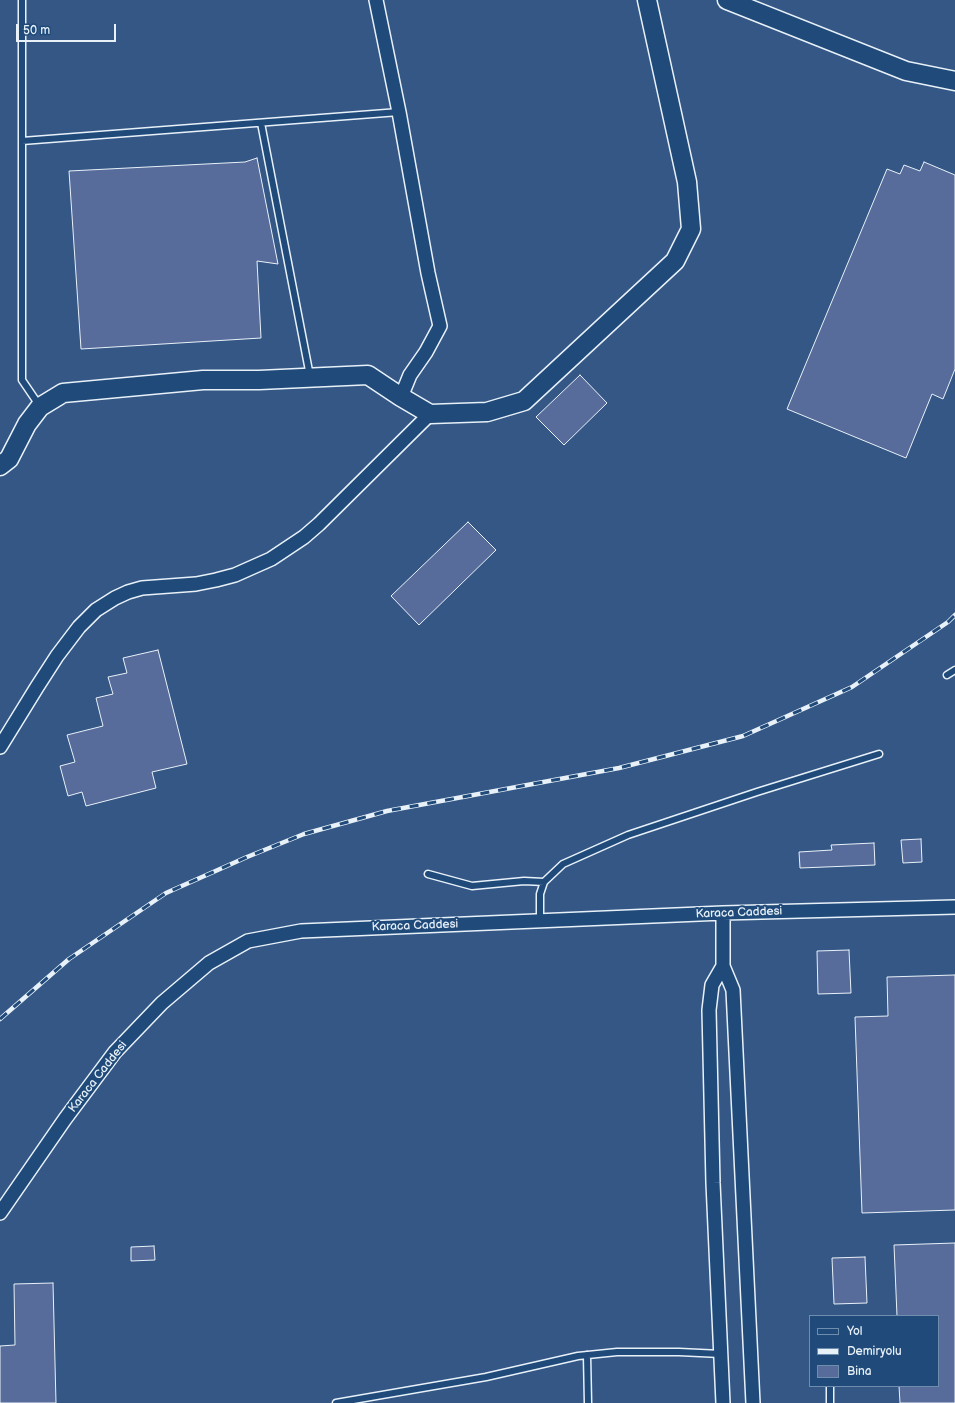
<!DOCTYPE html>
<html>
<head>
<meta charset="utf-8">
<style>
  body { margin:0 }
  #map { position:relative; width:955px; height:1403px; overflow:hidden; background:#1f4a7a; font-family:"Balsamiq Sans",sans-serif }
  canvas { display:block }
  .legend { position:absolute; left:809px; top:1315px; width:130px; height:72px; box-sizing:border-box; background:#1f4a7a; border:1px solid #6f8dac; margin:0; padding:5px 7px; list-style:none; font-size:12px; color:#e8f1f8 }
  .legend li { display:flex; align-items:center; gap:8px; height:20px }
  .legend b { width:20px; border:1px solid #6f8dac }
  .scale { position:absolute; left:16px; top:24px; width:100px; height:18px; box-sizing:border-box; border:2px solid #e8f1f8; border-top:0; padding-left:5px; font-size:12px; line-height:14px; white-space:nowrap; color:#e8f1f8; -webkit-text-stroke:3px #1f4a7a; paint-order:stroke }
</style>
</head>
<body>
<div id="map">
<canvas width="955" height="1403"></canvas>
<ul class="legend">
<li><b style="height:5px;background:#1f4a7a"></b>Yol</li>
<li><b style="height:5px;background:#e8f1f8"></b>Demiryolu</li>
<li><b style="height:11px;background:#586c9c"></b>Bina</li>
</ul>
<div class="scale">50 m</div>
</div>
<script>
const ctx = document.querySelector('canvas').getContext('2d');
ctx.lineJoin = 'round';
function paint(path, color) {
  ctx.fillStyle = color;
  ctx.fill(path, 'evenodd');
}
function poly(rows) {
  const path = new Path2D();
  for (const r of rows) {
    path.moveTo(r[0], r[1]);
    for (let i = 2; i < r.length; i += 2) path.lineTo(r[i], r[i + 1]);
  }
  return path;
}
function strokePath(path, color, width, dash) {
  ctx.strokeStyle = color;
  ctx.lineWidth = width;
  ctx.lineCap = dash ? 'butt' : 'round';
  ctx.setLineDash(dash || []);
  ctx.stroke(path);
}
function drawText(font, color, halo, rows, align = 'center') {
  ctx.font = font + ' "Balsamiq Sans",sans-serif';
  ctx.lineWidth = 4;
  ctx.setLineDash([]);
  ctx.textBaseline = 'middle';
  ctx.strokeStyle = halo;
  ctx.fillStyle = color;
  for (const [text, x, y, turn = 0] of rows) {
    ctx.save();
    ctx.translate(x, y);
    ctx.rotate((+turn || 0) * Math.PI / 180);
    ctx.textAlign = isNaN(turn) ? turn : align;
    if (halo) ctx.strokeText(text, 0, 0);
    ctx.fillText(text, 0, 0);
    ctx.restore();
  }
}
paint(poly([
  [0,0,955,0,955,1403,0,1403],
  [810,1316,938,1316,938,1386,810,1386]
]), '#345786');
const building = poly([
  [257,158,278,264,257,261,261,338,81,349,69,171,245,162,257,158],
  [924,162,955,175,955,369,943,399,932,394,906,458,787,409,887,169,900,174,904,165,920,171,924,162],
  [580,375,607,403,564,445,536,417,580,375],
  [468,522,496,550,419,625,391,596,468,522],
  [158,650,187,764,152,772,156,788,86,806,82,792,68,796,60,766,75,762,67,735,103,726,96,698,113,694,108,677,127,673,123,658,158,650],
  [921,839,922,862,903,863,901,840,921,839],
  [874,843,875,865,800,868,799,852,832,850,831,845,874,843],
  [849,950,851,993,818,994,817,951,849,950],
  [955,975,955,1210,862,1213,855,1017,888,1016,887,977,955,975],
  [955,1243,955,1403,900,1403,899,1386,938,1386,938,1316,897,1316,894,1245,955,1243],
  [154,1246,155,1260,131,1261,131,1247,154,1246],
  [865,1257,867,1303,834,1304,832,1258,865,1257],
  [53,1283,56,1403,0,1403,0,1346,15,1345,14,1284,53,1283]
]);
paint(building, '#586c9c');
strokePath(building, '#e8f1f8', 1);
const lane = poly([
  [22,0,22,380,39,405],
  [261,123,310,376],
  [22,141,399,112],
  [947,675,955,670],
  [428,874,472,886,524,881,544,882],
  [540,921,540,894,544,882,563,864,628,835,757,792,879,754],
  [587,1355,588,1403],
  [830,1386,830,1403],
  [336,1403,486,1377,578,1356,617,1352,679,1352,721,1354]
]);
const street = poly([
  [376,0,399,112,428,273,440,326,426,352,410,375,401,397],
  [0,747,37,687,57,656,79,627,96,610,115,598,128,592,142,588,196,584,216,580,235,575,271,559,304,537,319,524,430,414],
  [723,913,723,966,733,990,753,1403],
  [723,966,712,985,709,1010,713,1183,723,1403],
  [0,1213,65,1119,115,1052,162,1003,209,963,248,941,301,931,723,913,955,907]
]);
const secondary = poly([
  [727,0,906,71,955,81],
  [0,466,9,459,27,424,40,407,63,393,203,380,259,380,368,375,401,397,430,414,487,412,524,401,675,261,691,229,687,182,647,0]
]);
strokePath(lane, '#e8f1f8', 9);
strokePath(street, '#e8f1f8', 16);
strokePath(secondary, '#e8f1f8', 21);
strokePath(lane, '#1f4a7a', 6);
strokePath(street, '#1f4a7a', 13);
strokePath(secondary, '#1f4a7a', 18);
const rail = poly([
  [0,1019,69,959,166,893,247,857,304,834,387,811,619,768,743,736,852,687,948,622,955,615]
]);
strokePath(rail, '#e8f1f8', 4.5);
strokePath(rail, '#1f4a7a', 3, [9]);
drawText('12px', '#e8f1f8', '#1f4a7a', [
  ["Karaca Caddesi",739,913,-2],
  ["Karaca Caddesi",415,926,-2],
  ["Karaca Caddesi",98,1077,-52]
]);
</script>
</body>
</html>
